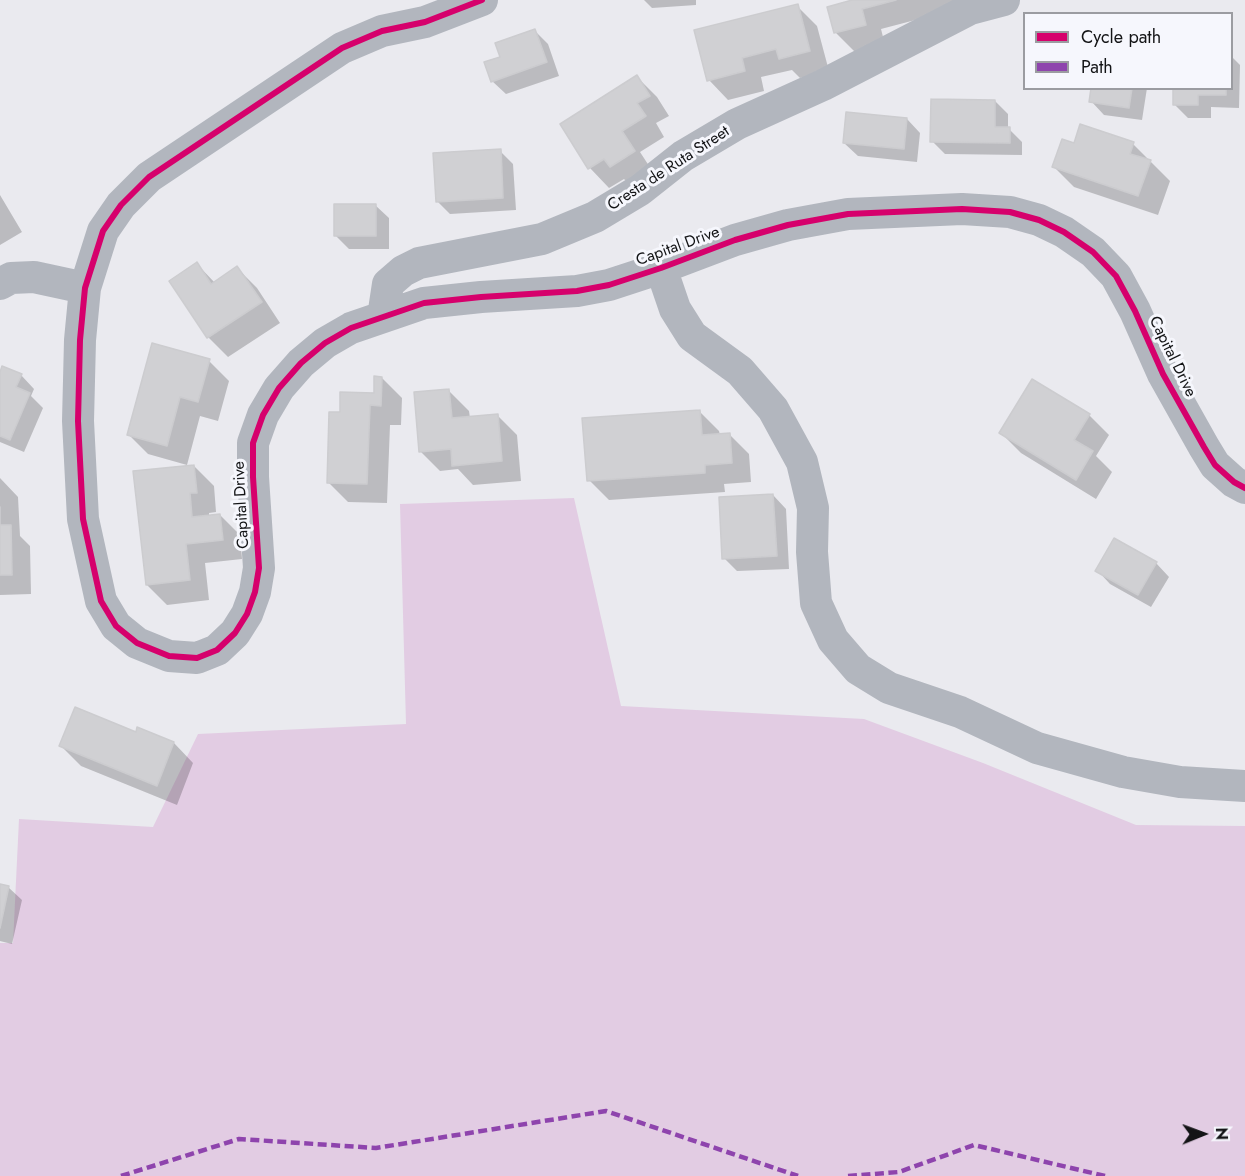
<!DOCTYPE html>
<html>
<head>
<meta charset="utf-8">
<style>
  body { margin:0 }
  #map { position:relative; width:1245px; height:1176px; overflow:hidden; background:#eaeaef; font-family:Jost,sans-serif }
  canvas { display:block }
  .legend { position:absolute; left:1023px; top:12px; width:210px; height:78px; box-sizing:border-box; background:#f6f7fd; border:2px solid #9b9ca1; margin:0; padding:8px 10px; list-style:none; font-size:18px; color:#131416 }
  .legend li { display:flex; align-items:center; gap:12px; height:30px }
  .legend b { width:30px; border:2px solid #9b9ca1 }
  .north { position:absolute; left:1173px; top:1104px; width:60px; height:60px; -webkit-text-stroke:4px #f6f7fd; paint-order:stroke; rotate:89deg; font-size:16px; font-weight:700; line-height:24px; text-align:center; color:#131416 }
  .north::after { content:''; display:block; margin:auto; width:21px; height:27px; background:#131416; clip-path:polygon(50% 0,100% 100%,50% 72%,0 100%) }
</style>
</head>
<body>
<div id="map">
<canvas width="1245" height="1176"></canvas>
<ul class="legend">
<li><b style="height:8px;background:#d6006c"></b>Cycle path</li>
<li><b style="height:8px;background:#8e44ad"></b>Path</li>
</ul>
<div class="north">N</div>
</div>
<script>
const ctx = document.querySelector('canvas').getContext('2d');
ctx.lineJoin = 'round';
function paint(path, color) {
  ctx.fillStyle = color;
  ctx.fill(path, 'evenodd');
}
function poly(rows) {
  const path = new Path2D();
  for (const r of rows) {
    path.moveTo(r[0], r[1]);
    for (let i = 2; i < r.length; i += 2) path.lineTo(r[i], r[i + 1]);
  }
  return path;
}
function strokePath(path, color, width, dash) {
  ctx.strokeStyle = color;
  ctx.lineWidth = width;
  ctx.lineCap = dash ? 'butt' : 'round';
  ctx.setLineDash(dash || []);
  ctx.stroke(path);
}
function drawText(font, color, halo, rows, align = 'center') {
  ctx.font = font + ' Jost,sans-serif';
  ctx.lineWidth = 6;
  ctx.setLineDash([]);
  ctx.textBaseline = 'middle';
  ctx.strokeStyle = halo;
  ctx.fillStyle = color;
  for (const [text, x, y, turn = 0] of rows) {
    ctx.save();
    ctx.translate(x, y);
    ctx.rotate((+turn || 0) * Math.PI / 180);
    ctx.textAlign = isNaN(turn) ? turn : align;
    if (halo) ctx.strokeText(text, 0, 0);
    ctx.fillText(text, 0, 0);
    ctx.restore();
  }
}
paint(poly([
  [574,498,621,706,864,719,983,763,1136,825,1245,826,1245,1176,0,1176,0,943,13,943,19,819,153,827,198,734,406,724,400,504]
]), '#e2cce3');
paint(poly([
  [644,0,696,0,696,5,652,8],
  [856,0,959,0,961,8,881,29,885,45,855,52,836,33],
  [797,6,817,26,829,71,800,78,792,70,761,77,764,91,728,100,709,80],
  [535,31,548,44,559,76,506,94,492,81,502,57],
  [1232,57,1240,65,1239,108,1211,107,1211,118,1188,118,1174,104,1190,88,1232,88],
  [637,77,657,97,669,116,656,123,664,137,640,152,653,172,631,186,624,179,609,188,590,168,562,124],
  [1093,88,1147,88,1142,120,1104,115,1091,101],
  [995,101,1008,114,1008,128,1022,142,1022,155,945,154,932,141],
  [907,119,920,133,917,162,858,156,844,143],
  [1133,144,1170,181,1158,215,1074,187,1054,167,1075,145],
  [500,151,513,164,516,210,450,214,437,201],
  [0,195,22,232,0,245],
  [375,205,389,218,389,249,349,249,335,235],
  [197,264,215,283,237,268,257,288,280,323,228,357,208,337],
  [209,361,229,381,218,421,200,416,187,465,148,454,128,434],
  [21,375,34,389,31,396,43,408,24,452,0,442,0,376],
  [382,378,402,398,401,425,390,425,387,503,348,502,328,482,375,395],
  [449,391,469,411,470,418,497,415,517,435,521,481,473,485,458,469,440,471,420,451],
  [699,411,719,431,720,435,729,434,749,454,751,482,724,484,725,492,609,500,589,480],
  [1089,415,1109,435,1096,456,1112,472,1096,499,1021,453,1001,433],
  [194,466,214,486,216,512,209,513,209,516,220,515,240,535,242,559,205,563,209,600,167,605,147,585],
  [0,478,18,497,20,536,30,546,31,594,0,595],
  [773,495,786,509,789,569,737,571,724,558],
  [1156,563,1169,577,1151,607,1110,584,1097,570],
  [136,734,174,743,193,763,177,805,81,766,61,746],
  [0,885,8,887,22,900,12,944,0,941]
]), '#0003');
const building = poly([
  [852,0,896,0,862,9,866,25,834,33,827,7,852,0],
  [798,4,810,51,779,59,776,49,742,58,745,71,707,81,694,30,798,4],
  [535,29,547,62,491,82,484,62,500,57,495,43,535,29],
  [637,75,650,96,637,103,646,116,622,131,635,151,610,167,604,159,588,169,560,124,637,75],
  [1091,88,1132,88,1129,108,1089,102,1091,88],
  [1173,88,1226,88,1226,95,1198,95,1198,105,1173,105,1173,88],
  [931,99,995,100,995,127,1010,127,1010,143,930,142,931,99],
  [846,112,907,118,904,149,843,143,846,112],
  [1080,124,1134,142,1130,154,1151,160,1138,196,1052,167,1062,139,1074,143,1080,124],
  [501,149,503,198,436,202,433,153,501,149],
  [334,204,376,204,376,236,334,236,334,204],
  [197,262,211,284,237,266,262,302,207,338,169,281,197,262],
  [152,343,210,359,198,402,180,397,167,446,127,435,152,343],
  [2,366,22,374,16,387,30,393,10,440,0,436,0,372,2,366],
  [374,376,382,377,381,406,370,405,367,484,327,483,329,412,340,412,340,392,374,393,374,376],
  [1032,379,1090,414,1074,440,1093,451,1076,480,999,433,1032,379],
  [449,389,452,418,498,414,502,461,452,466,451,449,419,452,414,392,449,389],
  [700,410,702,435,730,433,732,463,705,465,705,473,587,481,582,418,700,410],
  [194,465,197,493,190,493,192,517,220,514,223,540,186,544,190,580,146,585,133,471,194,465],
  [773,494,777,556,722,559,719,497,773,494],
  [0,507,0,525,11,525,12,575,0,575,0,507],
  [1114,538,1157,562,1138,595,1095,571,1114,538],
  [75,707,136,732,137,727,174,742,157,786,59,746,75,707],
  [0,884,9,886,0,928,0,884]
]);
paint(building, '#d0d0d3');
strokePath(building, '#cccccf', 1.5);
strokePath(poly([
  [482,0,425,22,382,31,342,48,149,177,121,205,103,231,85,288,80,340,78,421,83,519,101,601,116,626,137,643,169,656,197,658,217,650,235,633,247,614,255,592,259,568,253,477,253,443,263,415,279,388,301,363,325,343,351,328,424,303,481,297,577,291,609,285,661,268,735,240,788,225,848,214,962,209,1010,212,1039,220,1064,232,1093,252,1116,276,1135,311,1163,374,1204,447,1215,465,1234,482,1245,488],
  [661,268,675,309,692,336,740,371,773,409,802,462,813,508,812,552,816,603,833,640,858,669,889,688,960,712,1037,748,1123,772,1180,782,1245,786],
  [0,284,11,278,34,277,85,288],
  [383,317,388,284,403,271,419,263,542,239,595,217,640,190,683,156,737,124,823,85,970,9,1004,0]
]), '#b2b6be', 32);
strokePath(poly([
  [121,1176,239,1139,376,1148,606,1111,798,1176],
  [848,1176,899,1172,974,1145,1105,1176]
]), '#8e44ad', 4.5, [9, 4.5]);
strokePath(poly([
  [482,0,425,22,382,31,342,48,149,177,121,205,103,231,85,288,80,340,78,421,83,519,101,601,116,626,137,643,169,656,197,658,217,650,235,633,247,614,255,592,259,568,253,477,253,443,263,415,279,388,301,363,325,343,351,328,424,303,481,297,577,291,609,285,661,268,735,240,788,225,848,214,962,209,1010,212,1039,220,1064,232,1093,252,1116,276,1135,311,1163,374,1204,447,1215,465,1234,482,1245,488]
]), '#d6006c', 6);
drawText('16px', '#131416', '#f6f7fd', [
  ["Cresta de Ruta Street",669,169,-33],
  ["Capital Drive",678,247,-20],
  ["Capital Drive",1172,357,64],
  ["Capital Drive",242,505,-93]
]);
</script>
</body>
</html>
